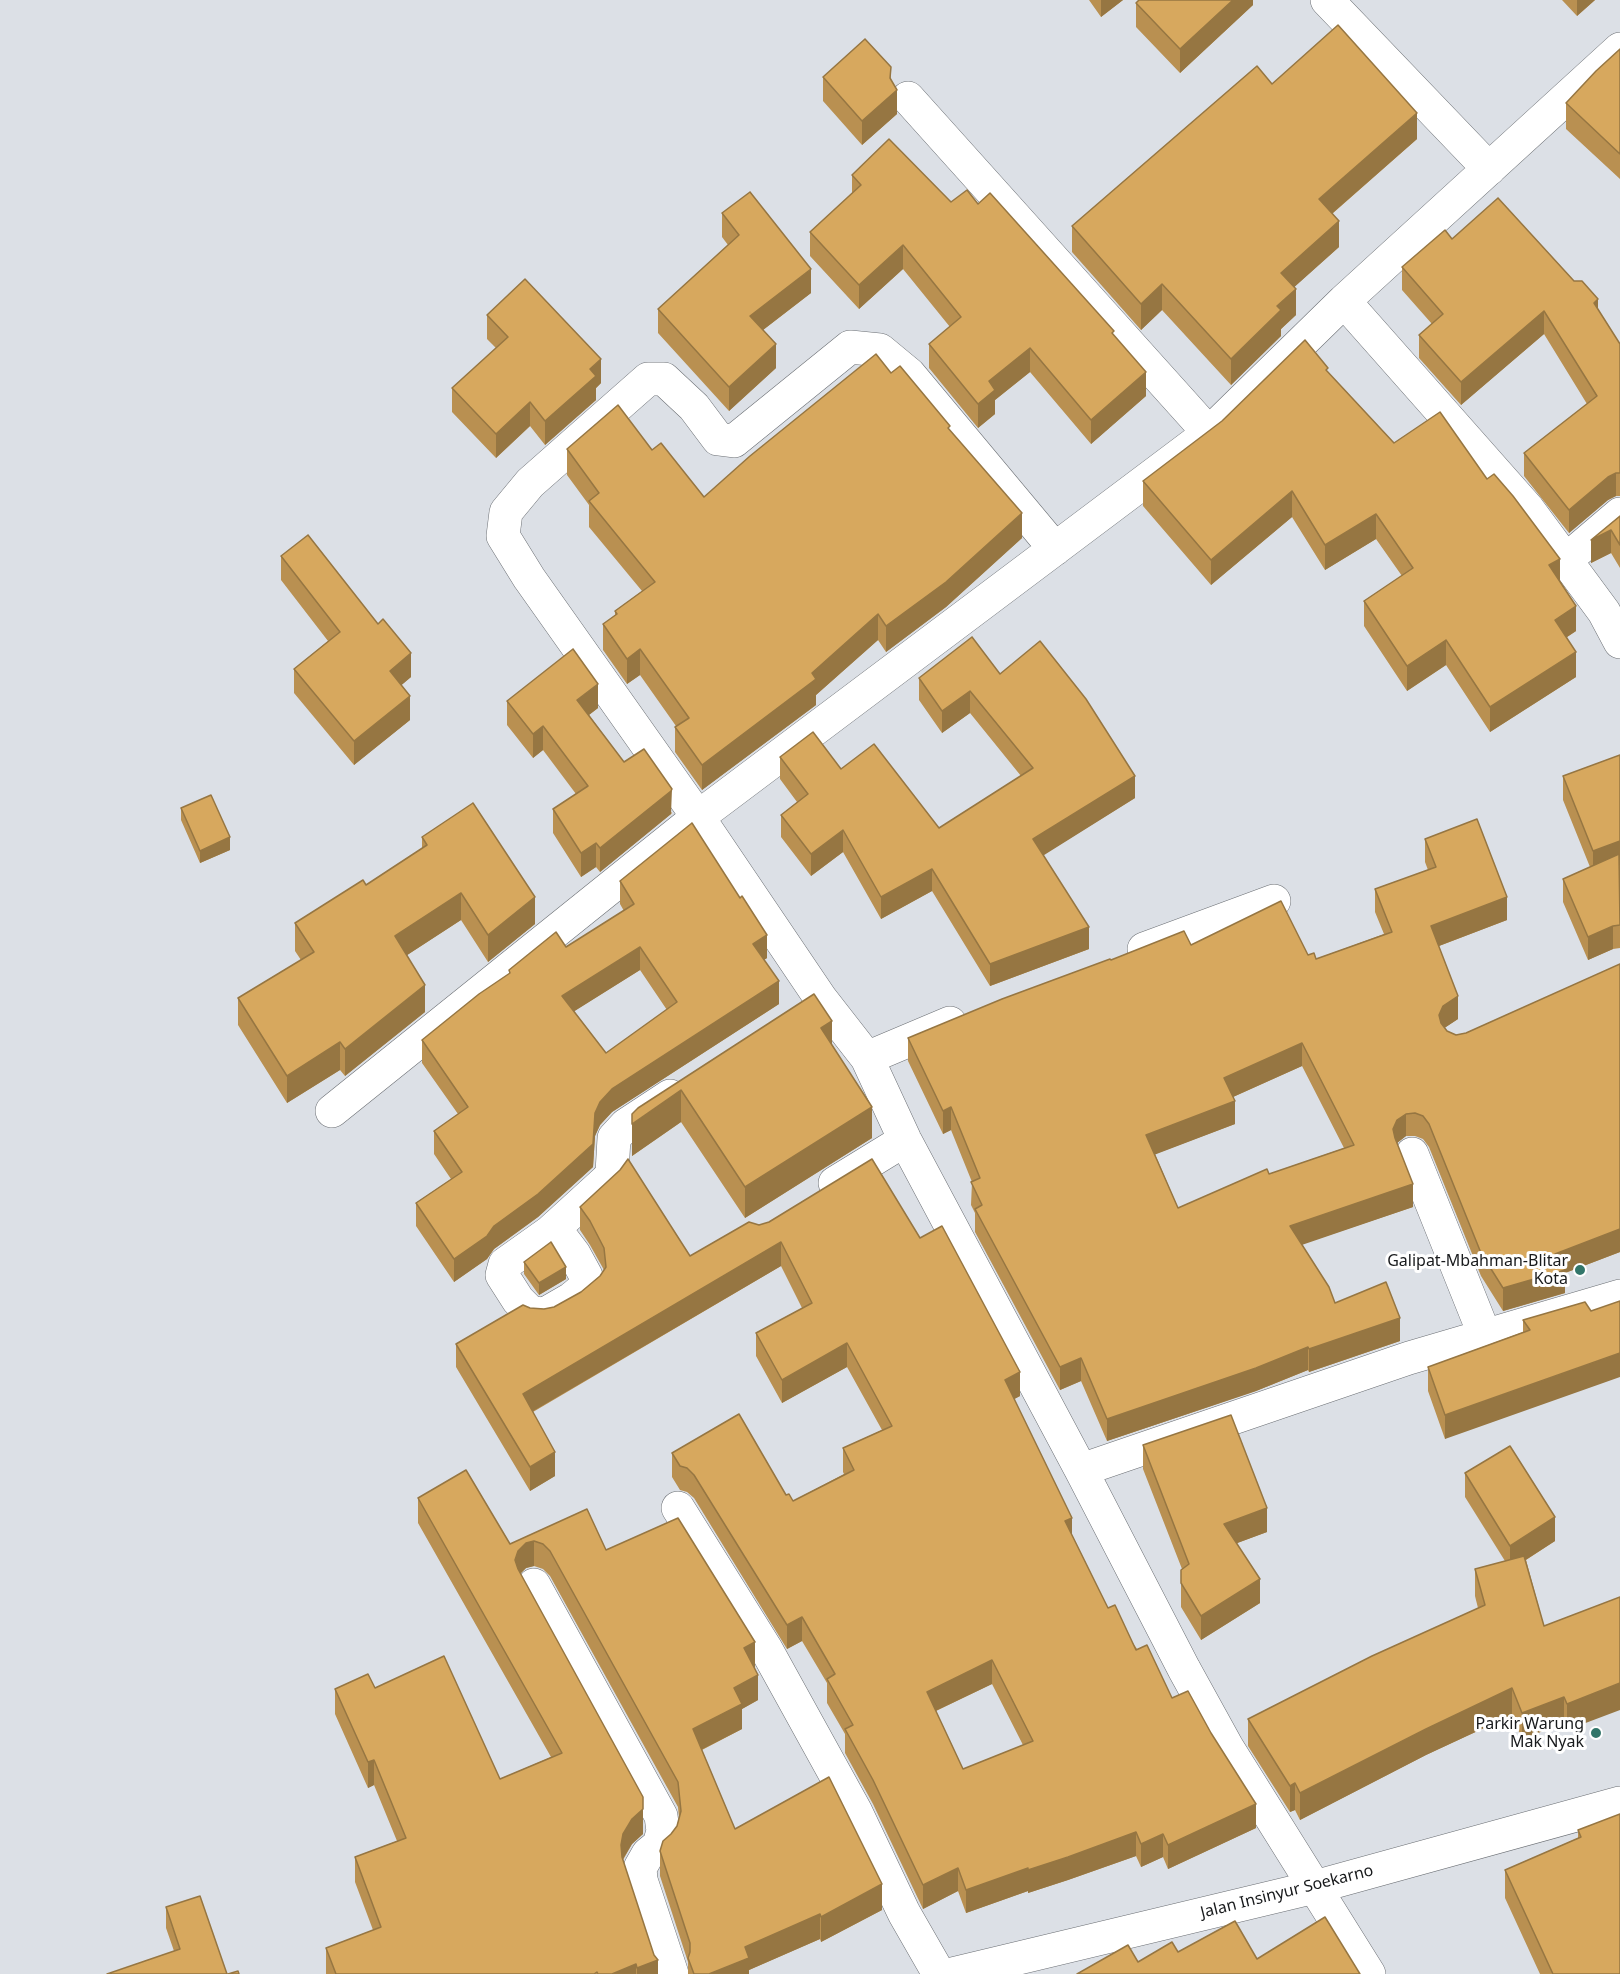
<!DOCTYPE html>
<html>
<head>
<meta charset="utf-8">
<style>
  body { margin:0 }
  canvas { display:block; background:#dce0e6 }
</style>
</head>
<body>
<canvas width="1620" height="1974"></canvas>
<script>
const ctx = document.querySelector('canvas').getContext('2d');
ctx.lineJoin = 'round';
function poly(rows) {
  const path = new Path2D();
  for (const r of rows) {
    path.moveTo(r[0], r[1]);
    for (let i = 2; i < r.length; i += 2) path.lineTo(r[i], r[i + 1]);
  }
  return path;
}
function strokePath(path, color, width, dash) {
  ctx.strokeStyle = color;
  ctx.lineWidth = width;
  ctx.lineCap = dash ? 'butt' : 'round';
  ctx.setLineDash(dash || []);
  ctx.stroke(path);
}
function paint(path, color) {
  ctx.fillStyle = color;
  ctx.fill(path, 'evenodd');
}
function drawText(font, color, halo, rows, align = 'center') {
  ctx.font = font + ' "Noto Sans",sans-serif';
  ctx.lineWidth = 6;
  ctx.setLineDash([]);
  ctx.textBaseline = 'middle';
  ctx.strokeStyle = halo;
  ctx.fillStyle = color;
  for (const [text, x, y, turn = 0] of rows) {
    ctx.save();
    ctx.translate(x, y);
    ctx.rotate((+turn || 0) * Math.PI / 180);
    ctx.textAlign = isNaN(turn) ? turn : align;
    if (halo) ctx.strokeText(text, 0, 0);
    ctx.fillText(text, 0, 0);
    ctx.restore();
  }
}
const minor = poly([
  [1327,0,1489,169],
  [908,98,1209,433],
  [1344,301,1528,509,1604,612,1620,642],
  [1055,549,909,374,880,350,850,347,734,441,718,439,694,407,664,379,648,379,530,483,506,512,503,536,529,578,698,817,821,999,867,1058,905,1140,1081,1470,1184,1669,1227,1747,1369,1974],
  [1566,560,1620,514],
  [1144,949,1274,901],
  [867,1058,950,1023],
  [332,1111,698,817,1209,433,1344,301,1620,49],
  [1412,1154,1485,1336],
  [835,1183,905,1140],
  [555,1229,574,1254,586,1276,588,1285,571,1299,545,1314,531,1313,518,1300,502,1275,505,1264,550,1232,607,1180,612,1173,614,1138,626,1125,670,1096],
  [1081,1470,1409,1358,1620,1296],
  [678,1508,766,1649,856,1812,904,1913,939,1974],
  [534,1585,661,1816,663,1831,659,1845,648,1854,640,1868,641,1880,672,1974]
]);
const major = poly([
  [952,1974,1315,1887,1620,1803]
]);
strokePath(minor, '#6b6f74', 34);
strokePath(major, '#6b6f74', 34);
strokePath(minor, '#fff', 33);
strokePath(major, '#fff', 33);
paint(poly([
  [1089,0,1123,0,1101,17],
  [1253,0,1253,5,1180,73,1136,27,1136,3],
  [1562,0,1595,0,1577,16],
  [1620,49,1620,179,1566,129,1566,103],
  [823,77,891,80,897,114,862,145,823,101],
  [1272,84,1417,139,1332,214,1339,247,1294,287,1296,315,1281,329,1281,336,1231,385,1162,310,1141,330,1072,252,1072,226],
  [852,175,951,202,978,204,1114,336,1146,396,1091,444,1030,372,995,400,995,414,978,428,929,368,929,344,950,327,903,269,859,309,810,256,810,232,852,194],
  [722,213,811,293,763,330,776,368,729,411,658,333,658,309,728,245,722,237],
  [1452,239,1598,309,1620,344,1620,496,1616,496,1608,500,1569,533,1524,476,1524,453,1587,404,1544,334,1461,405,1419,358,1419,335,1432,324,1402,290,1402,267],
  [487,315,601,383,596,388,596,400,545,445,530,426,496,458,452,412,452,388,496,348,487,339],
  [1328,372,1394,443,1560,581,1576,631,1567,637,1576,677,1490,732,1446,665,1407,691,1364,626,1364,601,1402,576,1376,539,1325,570,1292,517,1211,585,1143,506,1143,481],
  [891,373,950,431,1022,538,946,607,886,652,878,640,816,695,816,705,702,790,675,752,675,727,676,726,640,675,627,684,603,650,603,624,615,615,615,611,642,591,589,527,589,505,567,475,567,449,652,450,704,497],
  [1620,516,1620,568,1611,553,1591,563,1591,540],
  [281,556,411,677,401,685,410,720,354,765,294,693,294,669,328,641,281,580],
  [1000,674,1135,798,1043,855,1089,949,990,986,932,891,881,919,843,852,811,876,781,837,781,815,797,802,780,779,780,757,841,769,939,828,1021,776,970,713,942,733,919,700,919,678],
  [507,701,598,708,589,715,624,762,672,813,671,814,600,872,596,867,581,877,553,833,553,809,576,794,543,750,533,758,507,725],
  [1620,755,1620,948,1613,949,1588,960,1563,902,1563,879,1590,867,1563,800,1563,776],
  [181,808,230,850,200,863,181,820],
  [422,837,535,924,488,962,461,920,407,955,425,1012,345,1076,340,1070,287,1103,238,1025,238,998,301,960,295,951,295,923,366,885,422,849],
  [1425,839,1507,920,1439,946,1458,1019,1444,1028,1447,1031,1456,1035,1466,1033,1620,964,1620,1252,1565,1273,1565,1293,1503,1311,1481,1276,1429,1147,1423,1139,1415,1136,1406,1136,1397,1143,1413,1207,1302,1244,1335,1303,1400,1341,1309,1372,1308,1370,1256,1391,1107,1441,1081,1381,1060,1390,975,1232,975,1213,971,1205,972,1182,951,1130,943,1134,908,1061,908,1038,1111,960,1191,945,1308,955,1316,959,1384,934,1375,912,1375,889,1428,870,1425,862],
  [1302,1066,1344,1148,1269,1174,1178,1208,1155,1154,1235,1124,1233,1097],
  [620,881,767,958,764,960,779,1004,612,1112,600,1125,595,1136,593,1167,538,1217,494,1249,487,1259,454,1282,416,1226,416,1203,451,1179,434,1154,434,1131,458,1114,422,1063,422,1040,509,974,509,970,566,947,624,911,620,904],
  [640,970,667,1010,606,1053,574,1011],
  [814,994,832,1045,872,1138,745,1218,681,1122,632,1156,632,1124],
  [580,1207,690,1256,759,1225,920,1238,1020,1396,1014,1399,1072,1535,1108,1608,1172,1698,1256,1828,1168,1869,1163,1857,1141,1867,1136,1856,1068,1880,1028,1893,1028,1891,966,1913,958,1891,923,1909,873,1804,845,1753,845,1734,827,1703,827,1683,802,1641,787,1649,694,1498,687,1492,680,1490,672,1477,672,1453,786,1495,793,1501,844,1474,843,1472,843,1448,882,1430,847,1367,782,1403,756,1356,756,1333,802,1308,781,1266,533,1412,555,1476,530,1491,456,1367,456,1344,530,1308,544,1309,554,1307,581,1292,600,1276,604,1270,590,1245,580,1230],
  [992,1684,1023,1745,963,1769,936,1711],
  [524,1262,566,1279,539,1295,524,1274],
  [1585,1302,1445,1439,1428,1391,1428,1367,1523,1332,1523,1320],
  [1143,1445,1267,1532,1237,1543,1260,1603,1201,1640,1181,1607,1181,1570,1182,1569,1143,1469],
  [1465,1473,1555,1541,1526,1560,1544,1626,1620,1597,1567,1730,1564,1723,1522,1739,1512,1715,1426,1755,1300,1820,1295,1810,1290,1812,1248,1746,1248,1719,1478,1608,1475,1596,1475,1569,1505,1561,1465,1497],
  [418,1498,510,1544,587,1509,606,1550,755,1667,758,1700,742,1709,742,1729,702,1750,735,1829,882,1910,821,1942,820,1939,749,1970,749,1974,688,1974,688,1962,660,1876,660,1851,677,1826,679,1818,678,1807,550,1576,543,1569,534,1566,526,1568,520,1574,643,1834,632,1844,623,1860,658,1974,326,1974,326,1948,373,1930,355,1882,355,1857,397,1841,374,1785,368,1788,335,1714,335,1689,375,1688,500,1779,551,1757,418,1523],
  [1620,1814,1620,1974,1540,1974,1505,1898,1505,1870,1578,1838,1578,1830],
  [166,1907,227,1974,174,1951,166,1928]
]), '#b99051');
paint(poly([
  [1101,0,1123,0,1101,17],
  [1233,0,1253,0,1253,5,1180,73,1180,49],
  [1577,0,1595,0,1577,16],
  [891,67,890,95,897,90,897,114,862,145,862,121,890,78],
  [1417,113,1417,139,1319,225,1319,199],
  [1339,221,1339,247,1281,299,1281,273],
  [903,245,903,269,859,309,859,285],
  [811,269,811,293,750,340,750,316],
  [1162,284,1162,310,1141,330,1141,304],
  [1296,289,1296,315,1281,329,1281,336,1231,385,1231,359,1277,306],
  [1598,299,1598,322,1594,303],
  [1544,311,1544,334,1461,405,1461,382],
  [776,344,776,368,729,411,729,387],
  [1030,348,1030,372,995,400,995,414,978,428,978,404,989,381],
  [601,359,601,383,596,388,596,400,545,445,545,421,590,369],
  [1146,372,1146,396,1091,444,1091,420],
  [530,402,530,426,496,458,496,434],
  [1616,473,1616,496,1608,500,1569,533,1569,510,1608,477],
  [1292,491,1292,517,1211,585,1211,560],
  [1022,513,1022,538,946,607,886,652,886,626],
  [1376,514,1376,539,1325,570,1325,545],
  [1611,530,1611,553,1591,563,1591,540],
  [1560,559,1560,584,1549,565],
  [1576,606,1576,631,1555,645,1555,620],
  [878,614,878,640,816,695,816,705,702,790,702,765,812,673],
  [1446,640,1446,665,1407,691,1407,666],
  [640,649,640,675,627,684,627,659],
  [1576,652,1576,677,1490,732,1490,707],
  [411,653,411,677,390,695,390,671],
  [598,684,598,708,577,724,577,700],
  [970,691,970,713,942,733,942,711],
  [410,696,410,720,354,765,354,741],
  [543,726,543,750,533,758,533,734],
  [1135,776,1135,798,1033,862,1033,839],
  [672,789,671,814,600,872,600,848],
  [843,830,843,852,811,876,811,854],
  [230,837,230,850,200,863,200,851],
  [1620,841,1620,865,1593,875,1593,851],
  [596,843,596,867,581,877,581,853],
  [932,869,932,891,881,919,881,897],
  [461,893,461,920,395,963,395,936],
  [535,897,535,924,488,962,488,935],
  [1507,897,1507,920,1431,949,1431,926],
  [1613,926,1613,949,1588,960,1588,937],
  [1089,927,1089,949,990,986,990,964],
  [767,935,767,958,753,967,753,944],
  [640,947,640,970,562,1019,562,996],
  [779,981,779,1004,612,1112,600,1125,595,1136,593,1167,538,1217,494,1249,487,1259,454,1282,454,1259,494,1226,595,1113,600,1102,612,1089],
  [425,985,425,1012,345,1076,345,1049],
  [1458,996,1458,1019,1443,1029,1439,1038,1439,1015,1443,1006],
  [832,1021,832,1052,821,1028],
  [340,1042,340,1070,287,1103,287,1076],
  [1302,1043,1302,1066,1224,1101,1224,1078],
  [681,1090,681,1122,632,1156,632,1124],
  [1235,1101,1235,1124,1146,1158,1146,1135],
  [872,1107,872,1138,745,1218,745,1187],
  [951,1107,951,1130,943,1134,943,1111],
  [1406,1114,1406,1136,1397,1143,1393,1152,1393,1129,1397,1120],
  [1413,1184,1413,1207,1290,1249,1290,1226],
  [1620,1229,1620,1252,1565,1273,1565,1293,1503,1311,1503,1288,1555,1254],
  [781,1242,781,1266,523,1417,523,1394],
  [566,1267,566,1279,539,1295,539,1283],
  [1400,1318,1400,1341,1309,1372,1309,1349],
  [847,1343,847,1367,782,1403,782,1380],
  [1308,1347,1308,1370,1256,1391,1107,1441,1107,1419],
  [1620,1353,1620,1377,1445,1439,1445,1415],
  [1081,1358,1081,1381,1060,1390,1060,1367],
  [1020,1372,1020,1396,1005,1404,1005,1380],
  [555,1452,555,1476,530,1491,530,1467],
  [1267,1508,1267,1532,1224,1548,1224,1524],
  [1555,1517,1555,1541,1510,1570,1510,1546],
  [1072,1518,1072,1541,1065,1521],
  [534,1541,534,1566,526,1568,518,1576,515,1560,518,1551,526,1543],
  [1260,1579,1260,1603,1201,1640,1201,1616],
  [802,1617,802,1641,787,1649,787,1625],
  [755,1642,755,1667,744,1673,744,1648],
  [992,1660,992,1684,927,1715,927,1692],
  [758,1675,758,1700,742,1709,742,1729,693,1754,693,1729,734,1688],
  [1620,1683,1620,1710,1567,1730,1567,1704],
  [1512,1688,1512,1715,1426,1755,1300,1820,1300,1793,1426,1729],
  [1564,1697,1564,1723,1522,1739,1522,1713],
  [374,1760,374,1785,368,1788,368,1762],
  [1295,1783,1295,1810,1290,1812,1290,1786],
  [643,1797,643,1834,632,1844,623,1859,621,1870,621,1845,623,1834],
  [1256,1804,1256,1828,1168,1869,1168,1845],
  [1136,1832,1136,1856,1068,1880,1028,1893,1028,1870],
  [1163,1834,1163,1857,1141,1867,1141,1844],
  [958,1868,958,1891,923,1909,923,1885],
  [1028,1868,1028,1891,966,1913,966,1890],
  [882,1884,882,1910,821,1942,821,1917],
  [820,1914,820,1939,749,1970,749,1974,709,1974,745,1947],
  [658,1960,658,1974,637,1974,637,1968],
  [636,1964,636,1974,612,1974]
]), '#967642');
const building = poly([
  [1139,0,1233,0,1180,49,1136,3,1139,0],
  [1338,25,1417,113,1319,199,1339,221,1281,273,1296,289,1277,306,1281,310,1231,359,1162,284,1141,304,1072,226,1257,66,1272,84,1338,25],
  [865,39,891,67,890,78,897,90,862,121,823,77,865,39],
  [1620,49,1620,154,1566,103,1596,71,1620,49],
  [889,139,951,202,967,190,978,204,990,193,1114,331,1112,333,1146,372,1091,420,1030,348,989,381,995,390,978,404,929,344,961,317,903,245,859,285,810,232,861,185,852,175,889,139],
  [750,192,811,269,750,316,776,344,729,387,658,309,739,235,722,213,750,192],
  [1498,198,1574,281,1582,281,1598,299,1594,303,1620,344,1620,473,1616,473,1608,477,1569,510,1524,453,1597,396,1544,311,1461,382,1419,335,1443,314,1402,267,1445,230,1452,239,1498,198],
  [525,279,601,359,590,369,596,376,545,421,530,402,496,434,452,388,508,337,487,315,525,279],
  [1305,340,1328,368,1326,370,1394,443,1440,412,1487,479,1494,474,1513,496,1560,559,1549,565,1576,606,1555,620,1576,652,1490,707,1446,640,1407,666,1364,601,1413,568,1376,514,1325,545,1292,491,1211,560,1143,481,1222,421,1305,340],
  [876,354,891,373,900,366,950,426,948,428,1022,513,946,582,886,626,878,614,812,673,816,679,702,765,675,727,689,718,640,649,627,659,603,624,617,614,615,611,655,582,589,501,599,493,567,449,618,405,652,450,661,443,704,497,750,456,876,354],
  [1620,516,1620,545,1611,530,1591,540,1620,516],
  [308,535,378,624,383,619,411,653,390,671,410,696,354,741,294,669,340,632,281,556,308,535],
  [972,637,1000,674,1040,641,1086,699,1135,776,1033,839,1089,927,990,964,932,869,881,897,843,830,811,854,781,815,808,794,780,757,813,732,841,769,874,744,939,828,1033,768,970,691,942,711,919,678,972,637],
  [573,649,598,684,577,700,624,762,644,749,672,789,671,791,600,848,596,843,581,853,553,809,588,786,543,726,533,734,507,701,573,649],
  [1620,755,1620,841,1593,851,1563,776,1620,755],
  [211,795,230,837,200,851,181,808,211,795],
  [473,803,535,897,488,935,461,893,395,936,425,985,345,1049,340,1042,287,1076,238,998,314,952,295,923,363,880,366,885,427,845,422,837,473,803],
  [1477,819,1507,897,1431,926,1458,996,1443,1006,1439,1015,1441,1023,1447,1031,1456,1035,1466,1033,1620,964,1620,1229,1555,1254,1565,1270,1503,1288,1481,1253,1429,1124,1423,1116,1415,1113,1406,1114,1397,1120,1393,1129,1395,1138,1413,1184,1290,1226,1329,1287,1335,1303,1386,1282,1400,1318,1309,1349,1308,1347,1256,1368,1107,1419,1081,1358,1060,1367,975,1209,982,1205,971,1182,980,1178,951,1107,943,1111,908,1038,1002,999,1110,959,1111,960,1184,931,1191,945,1281,901,1308,955,1314,953,1316,959,1392,932,1375,889,1436,867,1425,839,1477,819],
  [1302,1043,1354,1145,1269,1174,1267,1169,1178,1208,1146,1135,1235,1101,1224,1078,1302,1043],
  [692,823,740,898,742,896,767,935,753,944,779,981,612,1089,600,1102,595,1113,593,1144,538,1194,494,1226,487,1236,454,1259,416,1203,462,1172,434,1131,468,1107,422,1040,479,994,510,973,509,970,556,932,566,947,634,904,620,881,692,823],
  [640,947,677,1002,606,1053,562,996,640,947],
  [1619,854,1620,925,1613,926,1588,937,1563,879,1619,854],
  [814,994,832,1021,821,1028,872,1107,745,1187,681,1090,632,1124,632,1114,638,1108,814,994],
  [628,1159,690,1256,749,1222,759,1225,769,1222,872,1159,920,1238,942,1226,1020,1372,1005,1380,1072,1518,1065,1521,1108,1608,1115,1605,1136,1650,1147,1645,1172,1698,1188,1691,1211,1733,1256,1804,1168,1845,1163,1834,1141,1844,1136,1832,1068,1857,1028,1870,1028,1868,966,1890,958,1868,923,1885,873,1780,845,1729,853,1725,827,1679,835,1674,802,1617,787,1625,694,1475,687,1468,680,1466,672,1453,739,1414,786,1495,789,1494,793,1501,854,1470,843,1448,892,1426,847,1343,782,1380,756,1333,812,1303,781,1242,523,1394,555,1452,530,1467,456,1344,523,1305,530,1308,544,1309,554,1307,581,1292,600,1276,606,1267,604,1248,590,1221,580,1207,620,1170,628,1159],
  [992,1660,1033,1741,963,1769,927,1692,992,1660],
  [551,1242,566,1267,539,1283,524,1262,551,1242],
  [1620,1301,1620,1353,1445,1415,1428,1367,1530,1330,1523,1320,1585,1302,1591,1311,1620,1301],
  [1231,1415,1267,1508,1224,1524,1260,1579,1201,1616,1181,1583,1181,1570,1189,1564,1143,1445,1231,1415],
  [1510,1446,1555,1517,1510,1546,1465,1473,1510,1446],
  [466,1470,510,1544,587,1509,606,1550,678,1518,755,1642,744,1648,758,1675,734,1688,742,1704,693,1729,735,1829,829,1777,882,1884,821,1917,820,1914,745,1947,749,1958,709,1974,694,1974,688,1958,690,1952,690,1943,660,1851,663,1841,671,1834,677,1826,681,1811,678,1782,550,1551,543,1544,534,1541,526,1543,518,1551,515,1560,518,1569,643,1797,643,1809,632,1819,623,1834,621,1845,622,1857,654,1955,658,1960,637,1968,636,1964,612,1974,598,1974,597,1972,594,1974,336,1974,326,1948,381,1927,355,1857,406,1838,374,1760,368,1762,335,1689,368,1674,375,1688,444,1656,500,1779,562,1753,418,1498,466,1470],
  [1524,1556,1544,1626,1620,1597,1620,1683,1567,1704,1564,1697,1522,1713,1512,1688,1426,1729,1300,1793,1295,1783,1290,1786,1248,1719,1372,1656,1485,1605,1475,1569,1524,1556],
  [1620,1814,1620,1974,1553,1974,1505,1870,1581,1837,1578,1830,1620,1814],
  [200,1896,227,1974,107,1974,180,1949,166,1907,200,1896],
  [1325,1917,1360,1974,1077,1974,1128,1945,1138,1962,1172,1942,1178,1952,1235,1921,1257,1959,1325,1917],
  [238,1971,239,1974,228,1974,238,1971]
]);
paint(building, '#d7a85e');
strokePath(building, '#967642', 1.5);
for (const [x, y, r, color] of [
  [1580,1270,6,"#32766a"],
  [1596,1733,6,"#32766a"]
]) {
  const dot = new Path2D();
  dot.arc(x, y, r, 0, 2 * Math.PI);
  ctx.fillStyle = color;
  ctx.fill(dot);
  strokePath(dot, '#fff', 2);
}
drawText('16px', '#181a1c', '#fff', [
  ["Galipat-Mbahman-Blitar",1568,1261],
  ["Kota",1568,1279],
  ["Parkir Warung",1584,1724],
  ["Mak Nyak",1584,1742]
], 'right');
drawText('16px', '#181a1c', '#fff', [
  ["Jalan Insinyur Soekarno",1287,1892,-14]
]);
</script>
</body>
</html>
